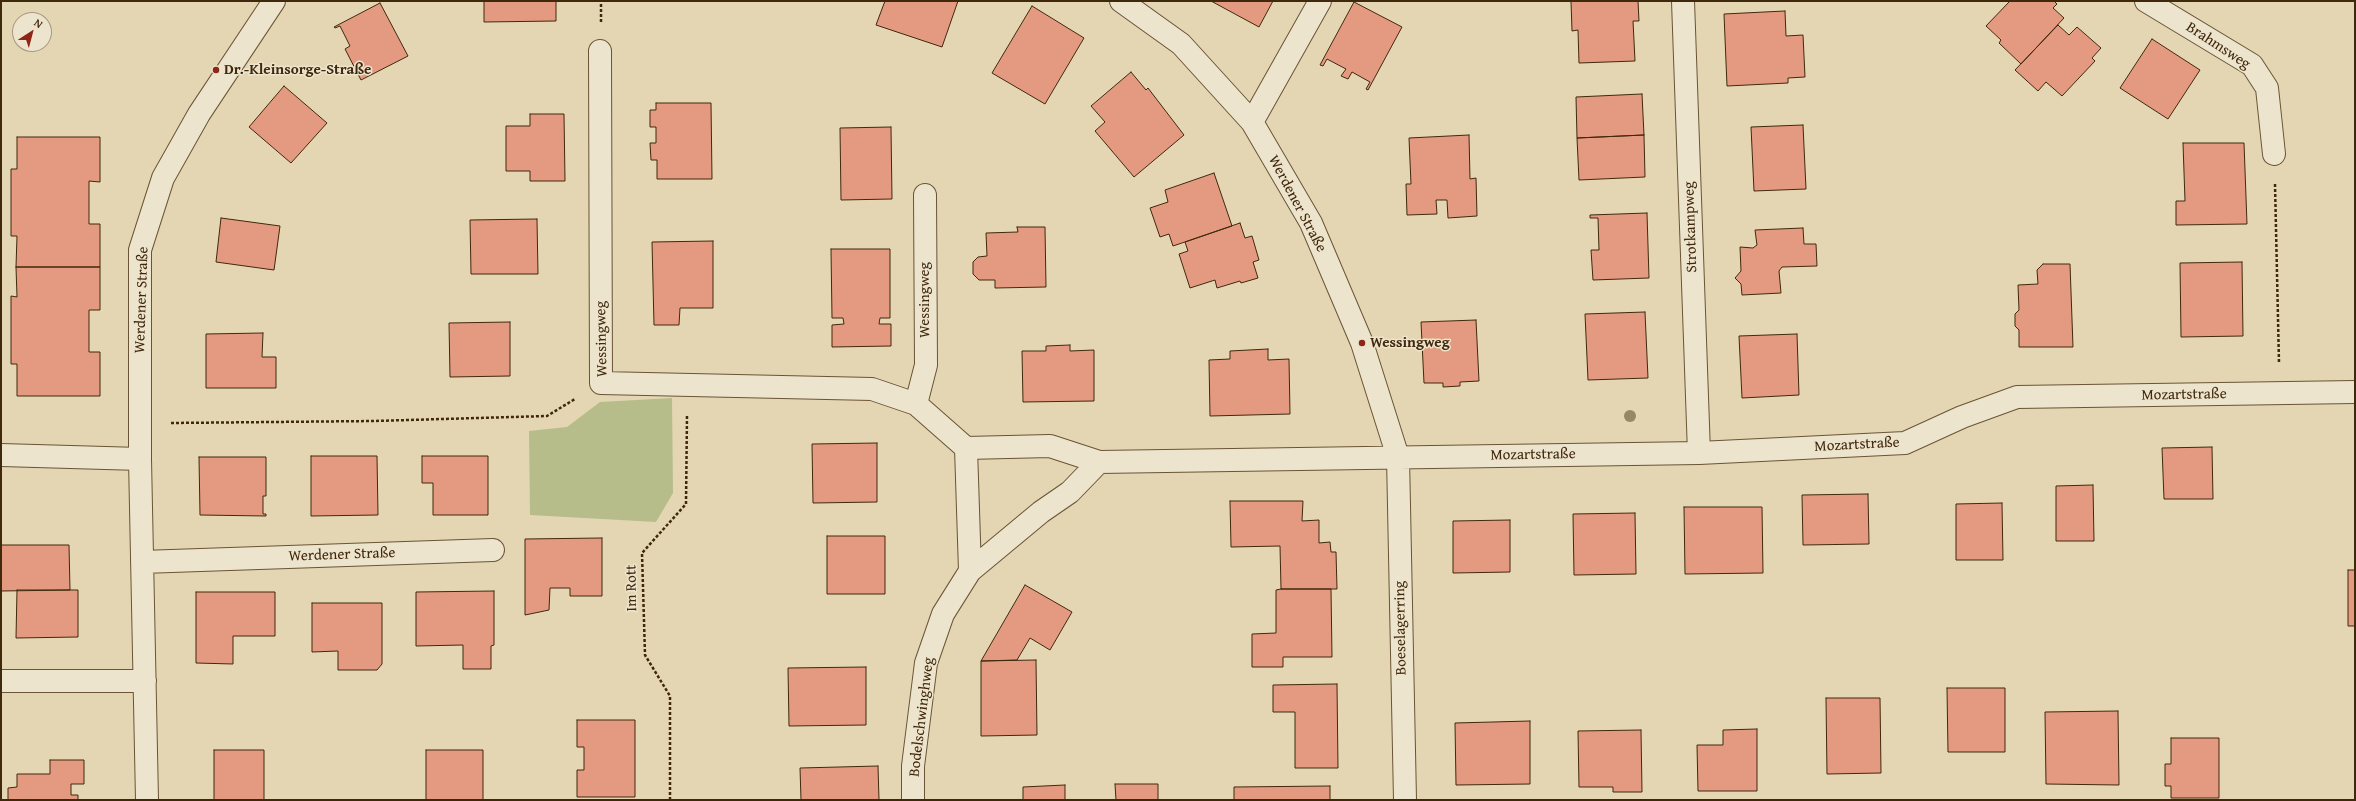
<!DOCTYPE html>
<html>
<head>
<meta charset="utf-8">
<style>
  body { margin:0 }
  #map { position:relative; width:2356px; height:801px; overflow:hidden; background:#e4d6b2; font-family:"Gentium Book Plus",serif }
  canvas { display:block }
  .frame { position:absolute; inset:0; border:2px solid #40280d; pointer-events:none }
  .north { position:absolute; left:12px; top:12px; width:40px; height:40px; box-sizing:border-box; background:#ede4cd; border:1px solid #a89980; border-radius:50%; rotate:36deg; font-size:11px; font-weight:700; line-height:16px; text-align:center; color:#40280d }
  .north::after { content:''; display:block; margin:auto; width:14px; height:18px; background:#8f2418; clip-path:polygon(50% 0,100% 100%,50% 72%,0 100%) }
</style>
</head>
<body>
<div id="map">
<canvas width="2356" height="801"></canvas>
<div class="frame"></div>
<div class="north">N</div>
</div>
<script>
const ctx = document.querySelector('canvas').getContext('2d');
ctx.lineJoin = 'round';
function paint(path, color) {
  ctx.fillStyle = color;
  ctx.fill(path, 'evenodd');
}
function poly(rows) {
  const path = new Path2D();
  for (const r of rows) {
    path.moveTo(r[0], r[1]);
    for (let i = 2; i < r.length; i += 2) path.lineTo(r[i], r[i + 1]);
  }
  return path;
}
function strokePath(path, color, width, dash) {
  ctx.strokeStyle = color;
  ctx.lineWidth = width;
  ctx.lineCap = dash ? 'butt' : 'round';
  ctx.setLineDash(dash || []);
  ctx.stroke(path);
}
function drawText(font, color, halo, rows, align = 'center') {
  ctx.font = font + ' "Gentium Book Plus",serif';
  ctx.lineWidth = 3;
  ctx.setLineDash([]);
  ctx.textBaseline = 'middle';
  ctx.strokeStyle = halo;
  ctx.fillStyle = color;
  for (const [text, x, y, turn = 0] of rows) {
    ctx.save();
    ctx.translate(x, y);
    ctx.rotate((+turn || 0) * Math.PI / 180);
    ctx.textAlign = isNaN(turn) ? turn : align;
    if (halo) ctx.strokeText(text, 0, 0);
    ctx.fillText(text, 0, 0);
    ctx.restore();
  }
}
paint(poly([
  [672,398,673,493,656,522,530,515,529,431,567,427,600,402]
]), '#b6bd8b');
const building = poly([
  [484,1,556,1,556,21,484,22,484,1],
  [885,1,958,1,942,47,876,25,885,1],
  [1211,1,1273,1,1259,27,1211,1],
  [1571,1,1638,1,1639,21,1633,21,1635,61,1579,63,1578,30,1572,31,1571,1],
  [2010,1,2054,1,2057,4,2053,8,2064,18,2021,64,1999,43,2001,40,1986,26,2010,1],
  [1354,2,1402,27,1368,90,1366,89,1370,82,1352,72,1348,79,1341,76,1346,69,1327,59,1323,66,1320,65,1354,2],
  [380,3,408,56,361,80,345,49,350,46,340,26,335,28,334,27,380,3],
  [1032,6,1084,38,1045,104,992,73,1032,6],
  [1785,11,1786,36,1803,35,1805,77,1788,78,1788,83,1727,86,1724,14,1785,11],
  [2058,25,2069,35,2077,27,2101,48,2092,58,2095,61,2062,96,2046,82,2038,91,2015,70,2058,25],
  [2152,39,2200,70,2168,119,2120,88,2152,39],
  [1131,72,1146,90,1148,88,1184,135,1134,177,1095,131,1105,122,1091,106,1131,72],
  [284,86,327,123,291,163,249,127,284,86],
  [1642,94,1644,135,1577,138,1576,97,1642,94],
  [656,103,711,103,712,179,657,179,657,160,651,160,650,143,656,143,656,127,650,127,650,110,656,110,656,103],
  [530,114,564,114,565,181,530,181,530,171,506,171,506,126,530,126,530,114],
  [1803,125,1806,189,1754,191,1751,127,1803,125],
  [891,127,892,199,841,200,840,128,891,127],
  [1469,135,1470,179,1476,178,1477,216,1448,218,1447,200,1436,200,1437,214,1407,215,1406,184,1411,184,1409,138,1469,135],
  [1644,135,1645,177,1579,180,1577,138,1644,135],
  [17,137,100,137,100,182,89,181,89,224,100,224,100,267,16,267,17,236,11,236,11,169,17,169,17,137],
  [2183,143,2244,143,2247,224,2176,225,2176,201,2185,201,2183,143],
  [1214,173,1232,226,1173,246,1169,234,1160,237,1150,208,1168,202,1165,190,1214,173],
  [1647,213,1649,278,1593,280,1591,250,1599,250,1598,218,1590,218,1590,215,1647,213],
  [221,218,280,226,274,270,216,262,221,218],
  [537,219,538,274,471,274,470,220,537,219],
  [1240,223,1245,238,1252,236,1259,260,1253,262,1258,278,1241,283,1240,281,1217,288,1215,280,1190,288,1179,254,1188,251,1185,242,1240,223],
  [1017,227,1045,227,1046,287,995,288,995,280,979,280,973,274,973,262,978,257,987,256,986,233,1018,232,1017,227],
  [1803,228,1804,244,1816,244,1817,266,1782,267,1779,271,1781,293,1742,295,1741,284,1735,278,1741,271,1740,247,1753,248,1757,245,1755,230,1803,228],
  [713,241,713,308,680,308,679,325,654,325,652,242,713,241],
  [831,249,890,249,890,318,880,318,879,324,891,324,891,346,832,347,832,325,844,324,843,318,832,318,831,249],
  [2242,262,2243,336,2181,337,2180,263,2242,262],
  [2043,264,2070,264,2073,347,2019,347,2019,330,2015,326,2015,314,2019,310,2018,285,2038,284,2037,270,2043,264],
  [16,267,100,267,100,310,89,310,89,352,100,352,100,396,17,396,17,364,11,364,11,296,17,297,16,267],
  [1645,312,1648,378,1588,380,1585,314,1645,312],
  [1476,320,1479,381,1460,382,1460,386,1443,387,1443,383,1424,383,1421,322,1476,320],
  [510,322,510,376,450,377,449,323,510,322],
  [263,333,262,357,276,357,276,388,206,388,206,334,263,333],
  [1797,334,1799,395,1742,398,1739,336,1797,334],
  [1070,345,1070,351,1094,350,1094,401,1023,402,1022,351,1046,351,1046,346,1070,345],
  [1268,349,1268,360,1289,359,1290,414,1210,416,1209,360,1230,359,1230,351,1268,349],
  [877,443,877,502,813,503,812,444,877,443],
  [2212,447,2213,499,2164,499,2162,448,2212,447],
  [311,456,377,456,378,515,311,516,311,456],
  [422,456,488,456,488,515,433,515,433,483,422,483,422,456],
  [199,457,266,457,266,496,263,496,263,514,266,514,266,516,200,515,199,457],
  [2093,485,2094,541,2056,541,2056,486,2093,485],
  [1868,494,1869,544,1803,545,1802,495,1868,494],
  [1230,501,1303,501,1302,521,1319,520,1319,543,1330,542,1331,552,1336,552,1337,589,1281,589,1280,546,1231,547,1230,501],
  [2002,503,2003,560,1956,560,1956,504,2002,503],
  [1684,507,1762,507,1763,573,1685,574,1684,507],
  [1635,513,1636,574,1574,575,1573,514,1635,513],
  [1510,520,1510,572,1453,573,1453,521,1510,520],
  [827,536,885,536,885,594,827,594,827,536],
  [602,538,602,596,570,596,570,588,550,588,549,610,525,615,525,539,602,538],
  [1,545,69,545,70,590,1,591,1,545],
  [2348,570,2355,570,2355,626,2348,626,2348,570],
  [1025,585,1072,612,1050,650,1030,638,1017,660,981,661,1025,585],
  [1281,589,1331,589,1332,657,1283,657,1283,667,1252,667,1252,634,1276,633,1276,590,1281,589],
  [17,590,78,590,78,637,16,638,17,590],
  [494,591,494,645,491,646,491,669,463,669,463,645,416,646,416,592,494,591],
  [196,592,275,592,275,636,233,636,233,664,196,663,196,592],
  [312,603,382,603,382,664,377,670,338,670,338,651,312,652,312,603],
  [1036,660,1037,735,981,736,981,661,1036,660],
  [866,667,866,725,789,726,788,668,866,667],
  [1337,684,1338,768,1295,768,1295,712,1273,712,1273,685,1337,684],
  [1947,688,2005,688,2005,752,1948,752,1947,688],
  [1826,698,1880,698,1881,773,1827,774,1826,698],
  [2118,711,2119,785,2046,784,2045,712,2118,711],
  [577,720,635,720,635,797,577,797,577,770,584,770,584,747,577,747,577,720],
  [1530,721,1530,784,1456,785,1455,723,1530,721],
  [1757,729,1757,791,1698,791,1697,745,1723,745,1723,730,1757,729],
  [1641,730,1642,792,1613,792,1613,787,1579,787,1578,731,1641,730],
  [2171,738,2219,738,2219,798,2171,798,2171,786,2165,786,2165,764,2171,764,2171,738],
  [214,750,264,750,264,800,214,800,214,750],
  [426,750,483,750,483,800,426,800,426,750],
  [50,760,84,760,84,784,71,784,71,795,78,795,78,800,8,800,8,788,17,787,17,774,50,774,50,760],
  [878,766,879,800,801,800,800,768,878,766],
  [1115,784,1158,784,1158,800,1116,800,1115,784],
  [1065,785,1065,800,1023,800,1023,787,1065,785],
  [1330,786,1330,800,1234,800,1234,787,1330,786]
]);
paint(building, '#e49a81');
strokePath(building, '#40280d', 1);
const minor = poly([
  [1121,1,1181,44,1252,122,1311,223,1362,343,1398,457,1405,800],
  [1683,1,1699,453],
  [2146,1,2252,65,2267,88,2274,154],
  [600,51,601,383,872,389,916,404,966,448,1050,446,1099,462,1699,453,1905,443,1962,417,2017,397,2355,392],
  [1252,122,1320,1],
  [916,404,926,365,925,195],
  [966,448,970,571],
  [1,455,140,459],
  [142,562,493,550],
  [1,681,145,681],
  [147,800,140,459,140,250,163,178,199,114,274,1],
  [913,800,913,766,926,663,943,614,970,571,1041,512,1070,492,1099,462]
]);
strokePath(minor, '#695436', 24);
strokePath(poly([
  [601,22,601,1],
  [2275,184,2279,363],
  [171,423,374,421,547,416,575,399],
  [670,800,670,696,645,655,642,553,686,504,687,415]
]), '#40280d', 2.5, [3, 2]);
strokePath(minor, '#ede4cd', 22);
ctx.fillStyle = '#978765';
for (const [x, y] of [
  [1630,416]
]) {
  ctx.beginPath();
  ctx.arc(x, y, 6, 0, 2 * Math.PI);
  ctx.fill();
}
for (const [x, y, r, color] of [
  [216,70,4,"#8f2418"],
  [1362,343,4,"#8f2418"]
]) {
  const dot = new Path2D();
  dot.arc(x, y, r, 0, 2 * Math.PI);
  ctx.fillStyle = color;
  ctx.fill(dot);
  strokePath(dot, '#ede4cd', 1.5);
}
drawText('15px', '#40280d', '#ede4cd', [
  ["Brahmsweg",2218,46,33],
  ["Werdener Straße",1297,204,62],
  ["Strotkampweg",1691,227,-92],
  ["Werdener Straße",142,300,-88],
  ["Wessingweg",925,300,-90],
  ["Wessingweg",602,339,-91],
  ["Mozartstraße",2184,395,-1],
  ["Mozartstraße",1857,445,-3],
  ["Mozartstraße",1533,455,-1],
  ["Werdener Straße",342,555,-2],
  ["Im Rott",632,588,-91],
  ["Boeselagerring",1401,628,-91],
  ["Bodelschwinghweg",922,717,-83]
]);
drawText('bold 15px', '#40280d', '#ede4cd', [
  ["Dr.-Kleinsorge-Straße",224,70],
  ["Wessingweg",1370,343]
], 'left');
</script>
</body>
</html>
